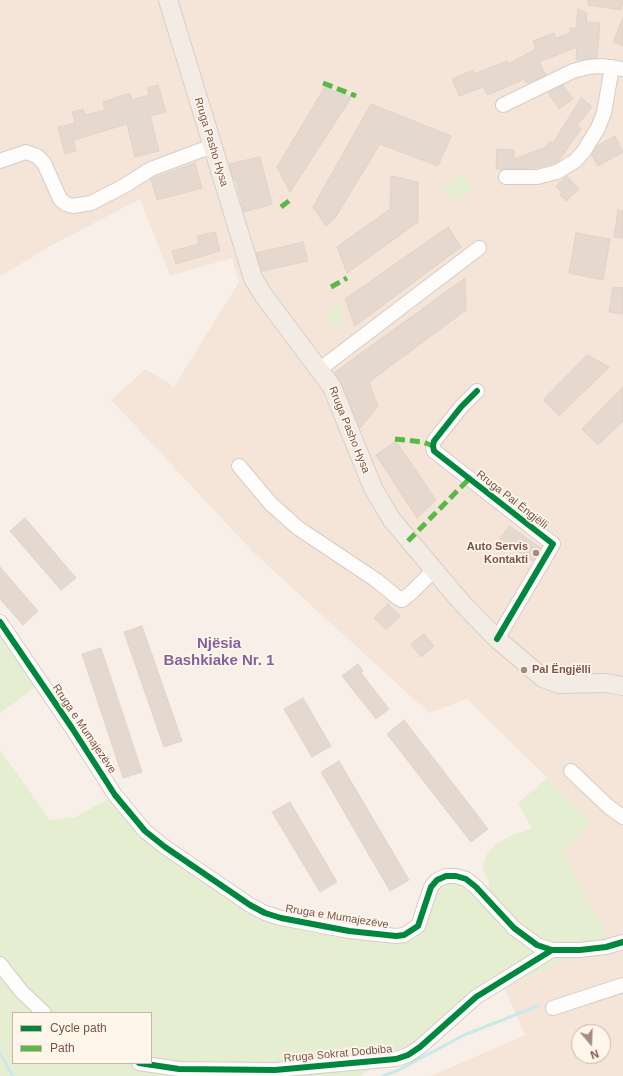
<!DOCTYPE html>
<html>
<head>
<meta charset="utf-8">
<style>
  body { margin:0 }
  #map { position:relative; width:623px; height:1076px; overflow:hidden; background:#f8f0e8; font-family:Helvetica,sans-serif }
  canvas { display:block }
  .legend { position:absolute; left:12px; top:1012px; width:140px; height:52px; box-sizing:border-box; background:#fff6eb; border:1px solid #c9b5a9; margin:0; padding:5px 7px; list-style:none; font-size:12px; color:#795446 }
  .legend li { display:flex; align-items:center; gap:8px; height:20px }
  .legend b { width:20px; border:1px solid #c9b5a9 }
  .north { position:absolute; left:571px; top:1024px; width:40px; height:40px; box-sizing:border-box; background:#fff6eb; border:1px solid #c9b5a9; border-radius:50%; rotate:161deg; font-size:11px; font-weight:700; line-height:16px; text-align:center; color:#795446 }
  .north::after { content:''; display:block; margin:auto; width:14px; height:18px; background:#a58b7f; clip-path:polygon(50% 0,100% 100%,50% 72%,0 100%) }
</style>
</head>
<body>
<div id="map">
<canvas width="623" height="1076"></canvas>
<ul class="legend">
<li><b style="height:5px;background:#00873e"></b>Cycle path</li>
<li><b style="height:5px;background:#58b947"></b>Path</li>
</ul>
<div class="north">N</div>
</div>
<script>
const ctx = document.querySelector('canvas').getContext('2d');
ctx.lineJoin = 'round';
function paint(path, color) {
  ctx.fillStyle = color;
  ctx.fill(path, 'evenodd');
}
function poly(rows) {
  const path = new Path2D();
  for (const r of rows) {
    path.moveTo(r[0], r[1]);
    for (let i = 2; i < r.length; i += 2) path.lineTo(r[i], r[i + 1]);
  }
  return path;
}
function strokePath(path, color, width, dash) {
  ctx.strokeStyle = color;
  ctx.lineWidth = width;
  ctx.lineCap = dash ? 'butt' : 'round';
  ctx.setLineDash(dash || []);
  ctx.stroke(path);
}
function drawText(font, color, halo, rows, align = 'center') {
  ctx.font = font + ' Helvetica,sans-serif';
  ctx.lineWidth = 3.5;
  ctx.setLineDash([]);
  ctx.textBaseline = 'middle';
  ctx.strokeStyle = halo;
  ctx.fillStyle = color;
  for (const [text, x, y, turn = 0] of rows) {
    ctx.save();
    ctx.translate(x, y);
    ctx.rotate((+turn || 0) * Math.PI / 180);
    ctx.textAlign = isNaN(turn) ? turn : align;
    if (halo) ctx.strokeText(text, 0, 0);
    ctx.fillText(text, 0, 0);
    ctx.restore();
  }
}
paint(poly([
  [0,0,623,0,623,1076,431,1076,525,1035,504,987,610,942,563,851,592,822,467,699,429,713,254,553,111,400,146,369,174,387,239,282,232,258,170,276,140,199,43,250,0,277],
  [579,1032,603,1032,603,1056,579,1056]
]), '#f4e5d8');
paint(poly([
  [463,174,472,190,452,202,443,186],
  [339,303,345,322,334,328,324,318],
  [0,622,41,683,0,713],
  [0,750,50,820,76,817,115,795,130,814,265,913,404,935,425,909,446,876,490,894,488,880,482,867,487,854,496,844,512,835,532,829,518,803,547,778,592,822,563,851,610,942,504,987,360,1076,0,1076],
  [13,1013,151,1013,151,1063,13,1063]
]), '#e5eed1');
strokePath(poly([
  [0,1053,13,1076],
  [383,1076,399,1070,464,1035,538,1006]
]), '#c9e9e9', 3);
const building = poly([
  [588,0,623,0,621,10,588,5,588,0],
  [578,9,587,13,586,22,600,23,597,58,576,60,577,47,539,62,546,75,538,79,526,83,525,79,487,95,483,87,459,96,452,79,473,70,474,74,507,61,508,64,536,49,533,41,554,33,556,38,570,33,570,28,576,28,578,9],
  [623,17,623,46,613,42,623,17],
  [158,85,166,112,150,116,159,151,135,157,127,124,74,140,76,151,65,154,58,127,75,123,72,112,83,109,85,115,105,110,103,102,130,93,132,100,149,95,147,88,158,85],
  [563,85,573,99,559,109,548,93,563,85],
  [325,87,351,98,290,192,277,167,325,87],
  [581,98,592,107,577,126,581,129,558,162,536,168,496,169,497,149,514,150,514,159,544,148,550,141,553,143,581,98],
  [371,104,451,136,438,166,380,144,335,218,326,226,313,207,371,104],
  [615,136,623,152,598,166,592,155,597,146,615,136],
  [260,157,272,204,244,212,236,180,234,180,229,164,260,157],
  [195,163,202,188,157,200,151,179,195,163],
  [391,176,418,182,418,222,347,273,337,247,390,209,391,176],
  [567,176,579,189,566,201,560,195,562,193,556,186,567,176],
  [618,210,623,211,623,238,614,237,618,210],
  [448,227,461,247,355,326,345,299,448,227],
  [215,232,220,251,176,264,172,251,199,244,197,236,215,232],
  [576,233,610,239,603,280,569,273,576,233],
  [303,242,308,261,262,271,256,253,303,242],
  [465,278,466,310,369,382,378,406,360,428,335,372,465,278],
  [613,287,623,288,623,314,609,312,613,287],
  [587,355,609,367,559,416,543,400,587,355],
  [623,387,623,421,598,445,582,429,623,387],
  [396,441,436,500,417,518,376,455,396,441],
  [25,518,76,578,61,590,10,531,25,518],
  [509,526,541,548,533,561,500,539,509,526],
  [0,567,38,611,23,625,0,599,0,567],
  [388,604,400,616,386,630,374,618,388,604],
  [142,626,182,741,164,747,124,632,142,626],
  [424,634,434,646,421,657,411,644,424,634],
  [101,648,142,772,123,778,82,654,101,648],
  [358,664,363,671,361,673,389,709,376,719,342,676,358,664],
  [303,698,331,746,312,757,284,709,303,698],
  [404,720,488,829,471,842,387,734,404,720],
  [339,761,409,880,390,891,321,772,339,761],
  [290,802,337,882,320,892,272,812,290,802]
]);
paint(building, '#e5d8cf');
strokePath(building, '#e1d3ca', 1);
const minor = poly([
  [503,105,573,71,588,67,601,66,623,69],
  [0,161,26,152,37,156,44,163,60,199,66,204,73,206,91,203,124,186,151,169,212,146],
  [506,177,537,177,557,172,575,161,584,151,598,128,604,113,612,67],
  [320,369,479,248],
  [477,391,461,407,434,441,433,446,434,451,553,544,497,639],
  [239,466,271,504,298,528,376,580,398,598,402,600,411,593,433,571],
  [0,622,72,728,115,795,145,831,165,847,250,905,265,913,281,918,349,931,396,936,404,935,418,926,431,887,437,880,446,876,456,876,466,879,476,887,514,928,537,945,552,950,580,950,606,947,623,942],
  [571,771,609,807,623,817],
  [0,964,21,991,44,1013],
  [553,1008,623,985],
  [139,1063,179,1069,275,1070,396,1059,408,1055,420,1047,476,997,552,950]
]);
const major = poly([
  [168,0,253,278,264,296,332,387,373,488,392,520,462,603,497,639,543,678,559,684,605,683,623,686]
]);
strokePath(minor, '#d6ccc5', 16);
strokePath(major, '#dacdc8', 20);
strokePath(minor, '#fefdfc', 14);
strokePath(major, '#f3ece4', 18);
strokePath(poly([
  [323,83,356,96],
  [281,207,290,200],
  [331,287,347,278],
  [395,439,423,442,433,446],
  [408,541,469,479]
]), '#58b947', 5, [10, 5]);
strokePath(poly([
  [477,391,461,407,434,441,433,446,434,451,553,544,497,639],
  [0,622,72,728,115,795,145,831,165,847,250,905,265,913,281,918,349,931,396,936,404,935,418,926,431,887,437,880,446,876,456,876,466,879,476,887,514,928,537,945,552,950,580,950,606,947,623,942],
  [139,1063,179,1069,275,1070,396,1059,408,1055,420,1047,476,997,552,950]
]), '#00873e', 6);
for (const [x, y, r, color] of [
  [536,553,4,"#a58b7f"],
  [524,670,4,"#a58b7f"]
]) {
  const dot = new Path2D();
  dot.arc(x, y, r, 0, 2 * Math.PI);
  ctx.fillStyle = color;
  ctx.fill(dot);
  strokePath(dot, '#fff6eb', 1.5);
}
drawText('11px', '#795446', '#fff6eb', [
  ["Rruga Pasho Hysa",211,142,73],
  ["Rruga Pasho Hysa",349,430,68],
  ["Rruga Pal Ëngjëlli",512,500,38],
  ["Rruga e Mumajezëve",84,729,56],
  ["Rruga e Mumajezëve",337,917,9],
  ["Rruga Sokrat Dodbiba",338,1054,-5]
]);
drawText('bold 11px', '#795446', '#fff6eb', [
  ["Auto Servis",528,547],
  ["Kontakti",528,560],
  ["Pal Ëngjëlli",532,670,"left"]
], 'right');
drawText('bold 15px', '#84619d', '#fff6eb', [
  ["Njësia",219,644],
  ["Bashkiake Nr. 1",219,661]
]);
</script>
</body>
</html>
